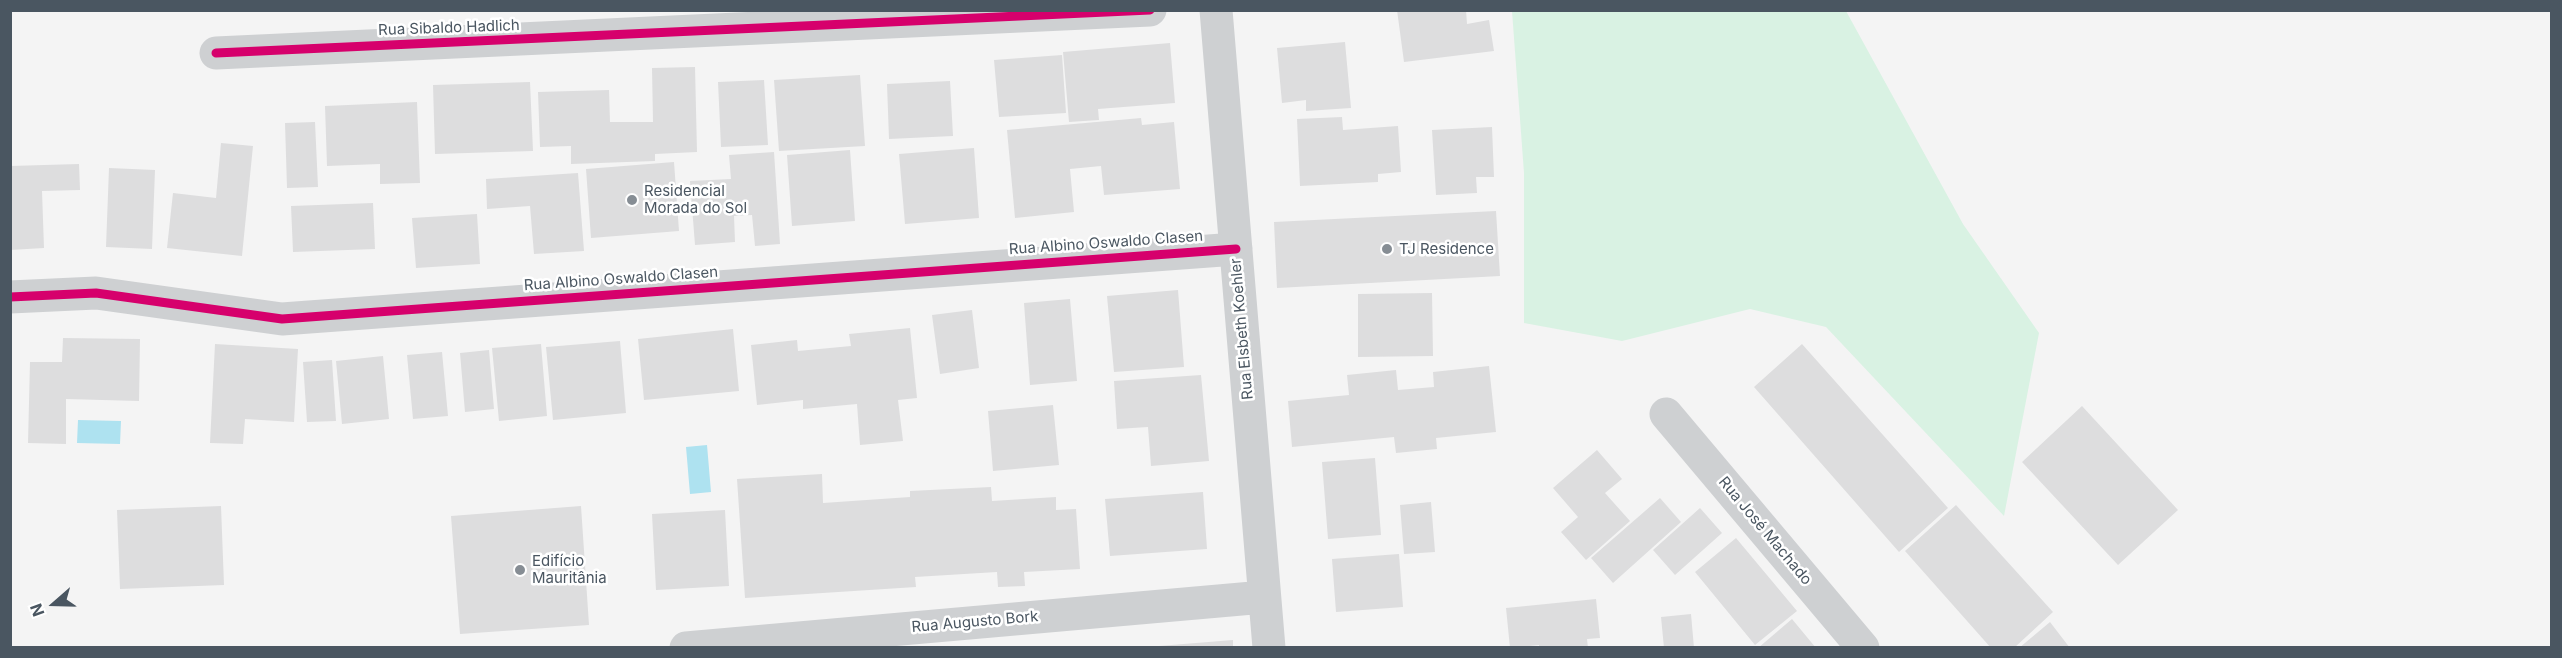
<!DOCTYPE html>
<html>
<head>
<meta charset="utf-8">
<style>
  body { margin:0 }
  #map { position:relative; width:2562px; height:658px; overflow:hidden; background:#f4f4f4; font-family:Inter,sans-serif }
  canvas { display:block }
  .frame { position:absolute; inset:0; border:12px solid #4a5661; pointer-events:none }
  .north { position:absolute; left:24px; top:574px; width:60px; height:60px; -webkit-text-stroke:4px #fff; paint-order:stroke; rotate:250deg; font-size:16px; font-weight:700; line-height:24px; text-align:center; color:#4a5661 }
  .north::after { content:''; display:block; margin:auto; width:21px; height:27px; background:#4a5661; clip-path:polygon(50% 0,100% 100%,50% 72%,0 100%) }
</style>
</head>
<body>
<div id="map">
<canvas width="2562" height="658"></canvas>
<div class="frame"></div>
<div class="north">N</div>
</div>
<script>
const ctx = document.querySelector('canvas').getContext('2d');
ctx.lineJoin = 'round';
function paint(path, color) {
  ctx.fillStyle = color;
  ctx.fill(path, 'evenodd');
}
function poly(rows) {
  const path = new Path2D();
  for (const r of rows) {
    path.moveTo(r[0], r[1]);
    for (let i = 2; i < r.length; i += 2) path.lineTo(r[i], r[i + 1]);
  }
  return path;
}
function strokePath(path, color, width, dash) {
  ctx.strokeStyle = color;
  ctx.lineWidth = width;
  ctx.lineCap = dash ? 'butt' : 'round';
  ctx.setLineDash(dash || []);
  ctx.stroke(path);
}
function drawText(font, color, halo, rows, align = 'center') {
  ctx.font = font + ' Inter,sans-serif';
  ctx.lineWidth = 5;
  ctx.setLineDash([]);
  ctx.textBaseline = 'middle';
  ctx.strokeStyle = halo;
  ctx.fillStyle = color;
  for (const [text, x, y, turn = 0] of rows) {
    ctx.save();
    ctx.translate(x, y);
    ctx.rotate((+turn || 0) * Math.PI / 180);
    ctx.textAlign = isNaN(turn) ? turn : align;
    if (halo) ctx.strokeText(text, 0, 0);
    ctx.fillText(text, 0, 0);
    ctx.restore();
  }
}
paint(poly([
  [1512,11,1846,11,1963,224,2039,333,2004,516,1826,327,1750,309,1622,341,1524,323,1524,173]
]), '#d9f2e3');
paint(poly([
  [78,420,121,421,120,444,77,443],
  [707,445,711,492,690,494,686,447]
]), '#aee2f0');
paint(poly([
  [1397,10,1466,10,1467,24,1489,20,1494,51,1404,62],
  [1345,42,1351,108,1306,111,1306,100,1282,103,1277,48],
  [1170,43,1175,103,1098,109,1099,120,1069,122,1063,52],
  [1062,55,1066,113,999,117,994,60],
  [695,67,697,152,655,154,655,161,571,164,571,146,540,147,538,92,609,90,610,122,653,122,652,68],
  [860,75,865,146,779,151,774,80],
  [764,80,768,145,721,147,718,82],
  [950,81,953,136,889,139,887,84],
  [530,82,533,151,435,154,433,85],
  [417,102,420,183,380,184,380,164,327,166,325,106],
  [1342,117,1343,130,1398,126,1401,172,1378,174,1378,182,1300,186,1297,119],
  [1141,118,1142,125,1174,122,1180,189,1104,195,1101,166,1070,169,1074,212,1015,218,1007,130],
  [315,122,318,187,287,188,285,123],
  [1492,127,1494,177,1476,177,1477,193,1436,195,1432,130],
  [221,143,253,146,242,256,167,248,173,193,216,198],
  [974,148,979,218,905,224,899,154],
  [850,150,855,221,792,226,787,155],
  [774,152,780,244,755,246,752,215,734,216,735,242,695,245,690,181,731,179,729,155],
  [674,162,679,231,591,238,586,169],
  [79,164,80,190,42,191,44,248,10,250,10,166],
  [109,168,155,170,152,249,106,247],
  [578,173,584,251,534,254,530,206,487,209,486,179],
  [373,203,375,249,293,252,291,206],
  [1496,211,1500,276,1277,288,1274,222],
  [477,214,480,264,416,268,412,218],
  [1178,290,1184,367,1114,372,1107,296],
  [1432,293,1433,356,1358,357,1358,294],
  [1070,299,1077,381,1030,385,1024,303],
  [972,310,979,368,940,374,932,315],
  [910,328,917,398,898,400,903,441,860,445,857,404,803,409,803,400,757,405,751,345,797,340,798,351,851,346,849,334],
  [733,329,739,391,644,400,638,339],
  [63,338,140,339,139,401,66,399,66,444,28,443,30,362,62,362],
  [620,341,626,413,553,420,546,347],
  [215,344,298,349,294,422,245,419,243,444,210,443],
  [541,344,547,416,499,421,492,348],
  [1802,344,1948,508,1899,552,1754,387],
  [489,350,494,409,465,412,460,353],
  [442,352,448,416,413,419,407,355],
  [383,356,389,419,342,424,336,361],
  [332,360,336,421,307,422,303,362],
  [1489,366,1496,432,1436,438,1437,449,1396,453,1394,437,1292,447,1288,401,1349,395,1347,375,1396,370,1398,390,1434,387,1433,372],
  [1201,375,1209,461,1151,466,1148,427,1117,429,1114,381],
  [1053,405,1059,465,993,471,988,411],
  [2082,406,2178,510,2118,565,2022,462],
  [1597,450,1622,479,1605,493,1630,521,1586,560,1561,532,1578,517,1553,488],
  [1375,458,1381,535,1328,539,1322,462],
  [822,474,823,503,910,497,910,491,991,487,992,501,1056,497,1056,510,1076,509,1080,569,1024,572,1025,586,998,587,997,572,915,577,916,587,745,598,737,479],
  [1203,492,1207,549,1110,556,1105,499],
  [1660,498,1681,522,1613,583,1591,558],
  [1431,502,1435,552,1404,554,1400,505],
  [1956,505,2053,612,2014,648,1991,648,1905,551],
  [221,506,224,585,120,589,117,510],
  [581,506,589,625,460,634,451,516],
  [1700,508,1722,533,1675,575,1653,550],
  [725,510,729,586,656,590,652,514],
  [1736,538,1797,611,1755,645,1695,572],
  [1399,554,1403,607,1336,612,1332,559],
  [1596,599,1600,638,1587,639,1588,648,1539,648,1539,645,1510,648,1506,608],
  [1691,614,1694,648,1664,648,1661,617],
  [1792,619,1816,648,1758,648],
  [2050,622,2070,648,2019,648],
  [1233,640,1233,648,1159,648,1159,646]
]), '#ddddde');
strokePath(poly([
  [1216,10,1269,648],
  [216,53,1150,10],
  [10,297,96,293,282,319,1236,249],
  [1666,414,1863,648],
  [686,648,1264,597]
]), '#ced0d2', 33);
strokePath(poly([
  [216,53,1150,10],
  [10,297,96,293,282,319,1236,249]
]), '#d6006c', 9);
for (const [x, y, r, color] of [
  [632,200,6,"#868d94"],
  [1387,249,6,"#868d94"],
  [520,570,6,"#868d94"]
]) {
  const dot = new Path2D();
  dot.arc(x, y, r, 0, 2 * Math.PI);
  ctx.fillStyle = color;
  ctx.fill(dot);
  strokePath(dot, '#fff', 2);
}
drawText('15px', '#4a5661', '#fff', [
  ["Rua Sibaldo Hadlich",449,28,-2],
  ["Rua Albino Oswaldo Clasen",1106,243,-4],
  ["Rua Albino Oswaldo Clasen",621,279,-4],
  ["Rua Elsbeth Koehler",1242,329,-95],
  ["Rua José Machado",1765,531,50],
  ["Rua Augusto Bork",975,622,-5]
]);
drawText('15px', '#4a5661', '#fff', [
  ["Residencial",644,191],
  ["Morada do Sol",644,208],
  ["TJ Residence",1399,249],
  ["Edifício",532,561],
  ["Mauritânia",532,578]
], 'left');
</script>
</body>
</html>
